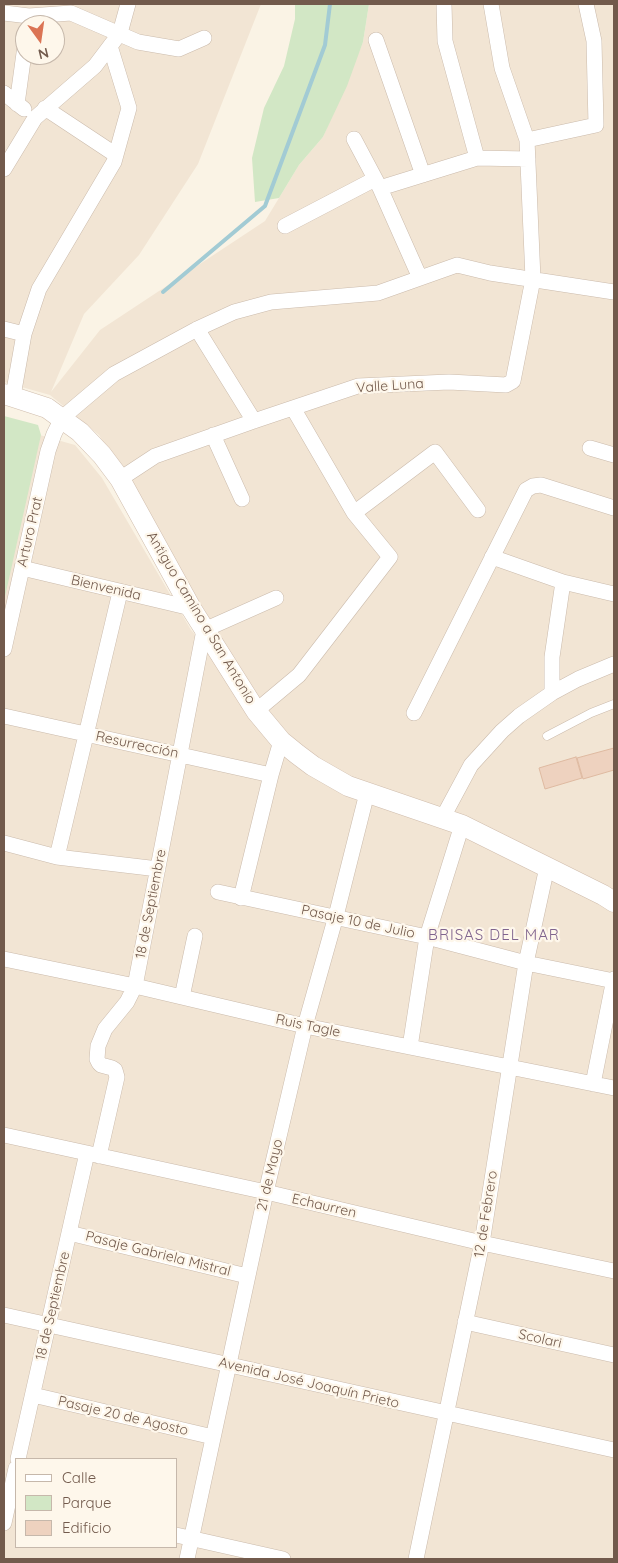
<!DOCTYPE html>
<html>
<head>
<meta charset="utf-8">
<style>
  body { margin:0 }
  #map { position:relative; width:618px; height:1563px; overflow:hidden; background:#faf3e5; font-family:Quicksand,sans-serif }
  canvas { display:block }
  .frame { position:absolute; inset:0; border:5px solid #725a4c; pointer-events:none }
  .legend { position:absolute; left:15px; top:1458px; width:162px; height:90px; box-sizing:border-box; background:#fef7eb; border:1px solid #c6b8ab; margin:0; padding:6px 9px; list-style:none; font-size:15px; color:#725a4c }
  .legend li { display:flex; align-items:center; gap:10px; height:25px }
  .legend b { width:25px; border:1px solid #c6b8ab }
  .north { position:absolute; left:15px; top:15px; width:50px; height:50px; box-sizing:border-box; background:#fef7eb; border:1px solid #c6b8ab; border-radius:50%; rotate:166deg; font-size:14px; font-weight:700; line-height:20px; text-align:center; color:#725a4c }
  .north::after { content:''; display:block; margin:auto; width:18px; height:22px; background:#db7454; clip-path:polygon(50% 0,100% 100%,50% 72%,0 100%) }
</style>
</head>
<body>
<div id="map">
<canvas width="618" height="1563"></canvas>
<div class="frame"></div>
<ul class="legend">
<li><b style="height:6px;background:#fff"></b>Calle</li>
<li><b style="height:14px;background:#d2e7c5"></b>Parque</li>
<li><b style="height:14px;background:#eed2bf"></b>Edificio</li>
</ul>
<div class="north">N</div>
</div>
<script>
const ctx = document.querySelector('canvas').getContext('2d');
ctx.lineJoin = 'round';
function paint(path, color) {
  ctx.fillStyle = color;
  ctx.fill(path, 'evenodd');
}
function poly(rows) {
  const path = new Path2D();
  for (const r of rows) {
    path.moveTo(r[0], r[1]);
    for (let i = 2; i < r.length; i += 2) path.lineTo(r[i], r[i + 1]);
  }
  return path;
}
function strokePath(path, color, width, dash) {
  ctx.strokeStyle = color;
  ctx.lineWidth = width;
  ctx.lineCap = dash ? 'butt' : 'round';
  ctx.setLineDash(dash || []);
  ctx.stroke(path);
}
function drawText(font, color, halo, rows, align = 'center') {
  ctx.font = font + ' Quicksand,sans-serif';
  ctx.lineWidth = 4.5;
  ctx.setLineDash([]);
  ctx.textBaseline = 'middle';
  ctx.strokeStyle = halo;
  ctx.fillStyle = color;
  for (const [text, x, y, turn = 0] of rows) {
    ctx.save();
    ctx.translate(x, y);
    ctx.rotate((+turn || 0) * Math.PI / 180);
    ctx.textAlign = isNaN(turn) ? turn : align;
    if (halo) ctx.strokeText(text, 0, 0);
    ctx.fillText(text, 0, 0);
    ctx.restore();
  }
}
paint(poly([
  [4,4,261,4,198,164,139,255,84,314,51,392,100,330,265,221,299,165,323,137,363,42,369,4,614,4,614,1559,4,1559,4,425,75,445,102,478,191,630,269,718,99,435,50,395,4,382],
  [25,25,55,25,55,55,25,55],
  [16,1459,176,1459,176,1547,16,1547]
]), '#f2e5d4');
paint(poly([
  [295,4,369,4,363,42,347,86,323,137,299,165,279,198,255,202,252,158,264,108,284,66,295,19],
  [4,416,38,425,41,435,4,601]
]), '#d2e7c5');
strokePath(poly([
  [163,292,265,206,325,45,330,4]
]), '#a2cbd4', 4);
const building = poly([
  [614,748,614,770,583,779,577,758,614,748],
  [576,757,582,778,545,789,539,768,576,757]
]);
paint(building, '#eed2bf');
strokePath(building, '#dfbaa1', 1);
const lane = poly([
  [547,736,591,713,614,704]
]);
const street = poly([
  [444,4,445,41,477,158],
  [4,13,29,16,71,13,138,42,179,49,204,38],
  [376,40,423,175],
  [4,93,24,109],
  [17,104,25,46],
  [45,108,116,155],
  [354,139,380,188,420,278],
  [527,140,596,125,594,41,586,4],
  [4,169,35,118,95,66,120,33,128,4],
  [380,188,477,158,528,159],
  [285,226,375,179],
  [4,329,24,334],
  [197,329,254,421],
  [13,396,24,334,39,289,114,162,129,108,110,46],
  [213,435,242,499],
  [590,448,614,455],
  [120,479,155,456,254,421,358,386,449,382,506,385,513,381,533,279,527,140,502,68,491,4],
  [354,513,435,452,478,510],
  [492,557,563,582,614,594],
  [22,568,191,608],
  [4,649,48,451,54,434,62,418,114,374,197,329,234,312,271,302,378,293,457,265,490,273,614,292],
  [552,693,552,657,563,582],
  [256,711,299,675,390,557,354,513,293,408],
  [414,713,526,490,533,486,541,485,614,508],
  [4,716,271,775],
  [442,819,471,765,502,731,519,716,552,693,578,679,614,664],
  [4,843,57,857,158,869],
  [57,857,120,592],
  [218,892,427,937,526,963,614,981],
  [241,898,271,775,281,741],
  [4,959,135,986,305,1026,614,1088],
  [182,997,195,936],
  [410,1047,427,937,462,825],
  [593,1084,614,979],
  [4,1135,266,1192,482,1243,614,1271],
  [99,1156,117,1077,115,1070,112,1068,101,1065,99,1063,97,1059,98,1046,105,1029,127,1002,135,986,204,630,276,598],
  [69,1233,247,1276],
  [4,1315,614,1450],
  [465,1322,614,1355],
  [33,1395,213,1437],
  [18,1459,87,1153],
  [4,1523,16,1468],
  [176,1535,283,1559],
  [187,1559,266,1192,305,1026,336,916,367,793],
  [416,1559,482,1243,526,963,547,867]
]);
const secondary = poly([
  [4,394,47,408,80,432,102,455,120,479,191,608,256,711,281,741,297,754,313,766,348,786,462,825,603,895,614,902]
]);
strokePath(lane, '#cbbbac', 9);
strokePath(street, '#cbbbac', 16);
strokePath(secondary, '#d0bdad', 21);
strokePath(lane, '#fff', 8);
strokePath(street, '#fff', 15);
strokePath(secondary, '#fff', 20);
drawText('14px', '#725a4c', '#fef7eb', [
  ["Valle Luna",390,386,-4],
  ["Arturo Prat",30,532,-77],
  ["Bienvenida",106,588,13],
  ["Antiguo Camino a San Antonio",201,618,59],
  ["Resurrección",137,745,12],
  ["18 de Septiembre",151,904,-79],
  ["Pasaje 10 de Julio",358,922,12],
  ["Ruis Tagle",308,1026,12],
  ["21 de Mayo",270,1175,-77],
  ["Echaurren",324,1206,13],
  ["12 de Febrero",486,1214,-81],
  ["Pasaje Gabriela Mistral",158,1254,14],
  ["18 de Septiembre",53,1306,-77],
  ["Scolari",540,1339,13],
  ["Avenida José Joaquín Prieto",309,1383,13],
  ["Pasaje 20 de Agosto",123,1416,13]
]);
ctx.letterSpacing = '1px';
drawText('15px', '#80648e', '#fef7eb', [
  ["BRISAS DEL MAR",494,935]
]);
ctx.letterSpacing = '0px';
</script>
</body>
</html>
